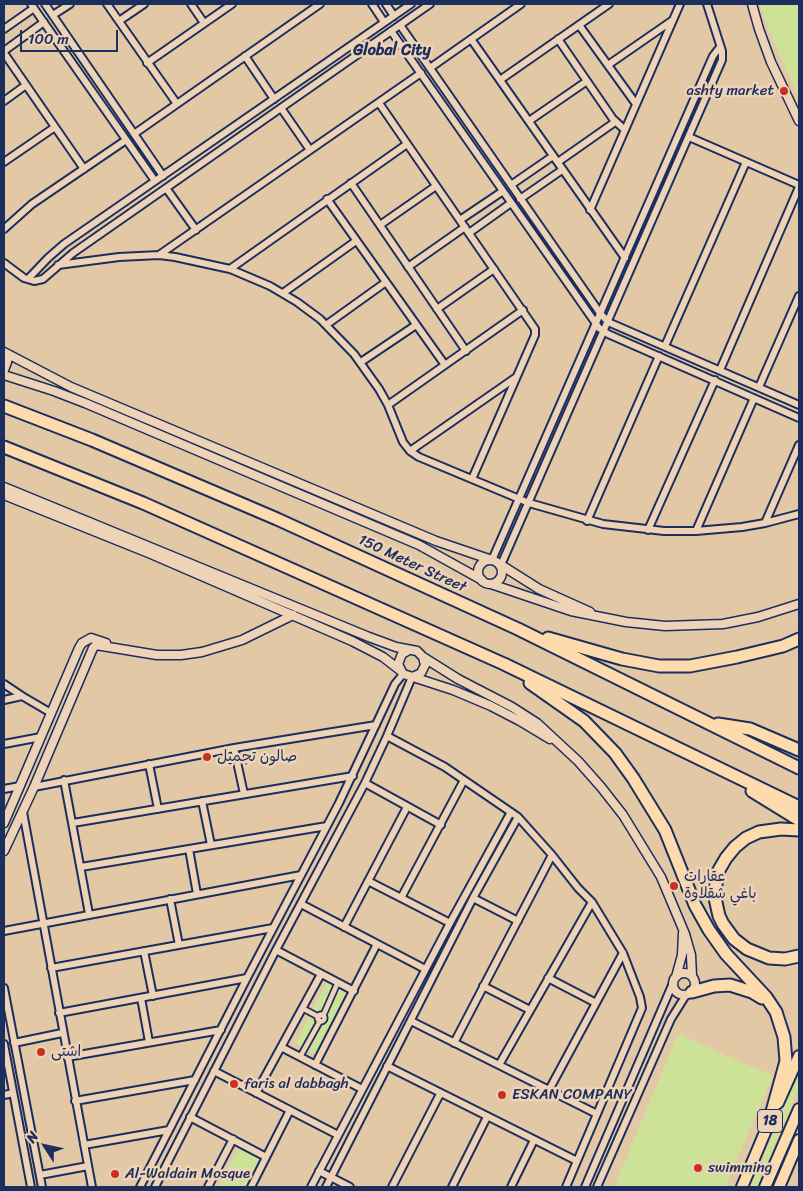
<!DOCTYPE html>
<html>
<head>
<meta charset="utf-8">
<style>
  body { margin:0 }
  #map { position:relative; width:803px; height:1191px; overflow:hidden; background:#e3c8a5; font-family:Sriracha,sans-serif }
  canvas { display:block }
  .frame { position:absolute; inset:0; border:5px solid #1b2f5e; pointer-events:none }
  .north { position:absolute; left:20px; top:1121px; width:50px; height:50px; -webkit-text-stroke:4px #efd3b6; paint-order:stroke; rotate:305deg; font-size:14px; font-weight:700; line-height:20px; text-align:center; color:#1b2f5e }
  .north::after { content:''; display:block; margin:auto; width:18px; height:22px; background:#1b2f5e; clip-path:polygon(50% 0,100% 100%,50% 72%,0 100%) }
  .scale { position:absolute; left:20px; top:30px; width:98px; height:22px; box-sizing:border-box; border:2px solid #1b2f5e; border-top:0; padding-left:6px; font-size:15px; line-height:18px; white-space:nowrap; color:#1b2f5e; -webkit-text-stroke:4px #efd3b6; paint-order:stroke }
</style>
</head>
<body>
<div id="map">
<canvas width="803" height="1191"></canvas>
<div class="frame"></div>
<div class="north">N</div>
<div class="scale">100 m</div>
</div>
<script>
const ctx = document.querySelector('canvas').getContext('2d');
ctx.lineJoin = 'round';
function paint(path, color) {
  ctx.fillStyle = color;
  ctx.fill(path, 'evenodd');
}
function poly(rows) {
  const path = new Path2D();
  for (const r of rows) {
    if (r.length === 3) {
      path.moveTo(r[0] + r[2], r[1]);
      path.arc(r[0], r[1], r[2], 0, 2 * Math.PI);
      continue;
    }
    path.moveTo(r[0], r[1]);
    for (let i = 2; i < r.length; i += 2) path.lineTo(r[i], r[i + 1]);
  }
  return path;
}
function strokePath(path, color, width, dash) {
  ctx.strokeStyle = color;
  ctx.lineWidth = width;
  ctx.lineCap = dash ? 'butt' : 'round';
  ctx.setLineDash(dash || []);
  ctx.stroke(path);
}
function drawText(font, color, halo, rows, align = 'center') {
  ctx.font = font + ' Sriracha,"Playpen Sans Arabic",sans-serif';
  ctx.lineWidth = 5;
  ctx.setLineDash([]);
  ctx.textBaseline = 'middle';
  ctx.strokeStyle = halo;
  ctx.fillStyle = color;
  for (const [text, x, y, turn = 0] of rows) {
    ctx.save();
    ctx.translate(x, y);
    ctx.rotate((+turn || 0) * Math.PI / 180);
    ctx.textAlign = isNaN(turn) ? turn : align;
    if (halo) ctx.strokeText(text, 0, 0);
    ctx.fillText(text, 0, 0);
    ctx.restore();
  }
}
paint(poly([
  [759,4,799,4,799,98,770,32],
  [327,982,349,993,317,1055,295,1044],
  [678,1034,773,1076,725,1187,620,1187,615,1185],
  [799,1071,799,1087,757,1187,750,1187],
  [240,1146,263,1158,248,1187,218,1187]
]), '#cde297');
const pedestrian = poly([
  [302,1008,319,1017],
  [321,1018,3.5],
  [323,1016,338,982],
  [300,1057,320,1021]
]);
const minor = poly([
  [31,4,155,181],
  [45,4,163,176],
  [107,4,177,104],
  [191,4,204,23],
  [372,4,384,22],
  [386,4,394,16],
  [53,15,70,4],
  [119,21,144,4],
  [400,25,600,313,608,322,799,405],
  [579,25,636,104],
  [4,29,34,8],
  [391,31,599,328,608,334,799,418],
  [471,39,625,258],
  [558,39,613,119,625,130],
  [4,51,44,22],
  [4,53,84,169],
  [245,56,274,99],
  [147,63,232,4],
  [608,65,673,20],
  [430,68,521,4],
  [500,80,609,4],
  [4,101,26,85],
  [379,103,535,329,535,335,472,479],
  [281,108,310,150],
  [529,121,587,81],
  [134,134,320,4],
  [689,137,799,185],
  [4,162,55,127],
  [558,162,615,122],
  [351,183,466,351],
  [511,185,553,156],
  [166,188,196,230],
  [327,199,445,365],
  [520,199,562,170],
  [590,210,680,4],
  [460,220,503,191],
  [380,225,436,186],
  [4,229,32,204,126,140],
  [469,233,511,203],
  [159,255,421,73],
  [4,263,24,278,34,281,43,279,73,253,430,4],
  [58,265,119,257,159,255,175,257,230,269,270,286,297,302,320,319,354,354,379,389,388,405,403,442,410,451,419,457,529,503,603,524,664,531,696,531,742,527,765,523,799,514],
  [408,267,465,227],
  [230,269,407,144],
  [28,279,48,258,64,244,411,4],
  [283,293,356,241],
  [437,309,494,269],
  [326,325,386,282],
  [665,346,746,162],
  [361,362,416,325],
  [720,370,799,187],
  [759,387,799,296],
  [388,405,523,310],
  [410,451,515,378],
  [587,521,659,356],
  [765,523,799,445],
  [648,530,715,380],
  [696,531,754,398],
  [492,560,713,56,720,47],
  [501,565,722,60,722,51,707,4],
  [4,684,22,696,51,713],
  [4,700,22,696],
  [387,736,445,767,518,817,552,855,578,888,592,902,623,953,640,997,642,1008,566,1187],
  [4,744,41,737],
  [234,748,244,794],
  [149,764,158,809],
  [64,780,89,914],
  [365,783,441,825],
  [34,787,234,748,376,725],
  [4,789,20,786],
  [202,801,211,845],
  [23,812,92,1187],
  [73,823,353,776],
  [189,849,197,894],
  [81,867,327,826],
  [368,881,450,923],
  [401,898,464,780],
  [473,898,518,921],
  [170,899,179,945],
  [301,904,425,969],
  [344,927,407,807],
  [4,931,301,875],
  [276,950,354,991],
  [144,951,153,996],
  [51,968,273,928],
  [548,978,596,1003],
  [483,986,530,1010],
  [4,988,42,1187],
  [141,998,149,1042],
  [59,1013,247,978],
  [411,1021,597,1114],
  [14,1043,62,1033],
  [454,1043,552,855],
  [4,1044,31,1187],
  [281,1047,362,1089],
  [67,1057,221,1030],
  [315,1065,377,944],
  [499,1065,592,902],
  [387,1066,577,1161],
  [214,1071,338,1135],
  [549,1090,623,953],
  [256,1093,321,974],
  [4,1095,13,1093],
  [75,1101,195,1080],
  [190,1117,266,1157],
  [84,1145,169,1130],
  [319,1171,350,1187],
  [40,1175,88,1166],
  [140,1187,247,978,339,803,395,684,403,674],
  [155,1187,276,950,365,783,387,736,412,677],
  [208,1187,233,1139],
  [251,1187,290,1110],
  [311,1187,450,923,511,812],
  [326,1187,473,898,518,817],
  [392,1187,440,1094],
  [452,1187,487,1117],
  [511,1187,534,1140],
  [585,1187,673,983],
  [597,1187,671,1019,686,995]
]);
const tertiary = poly([
  [752,4,759,29,771,62,799,121],
  [4,352,71,387,436,541,492,560],
  [4,370,7,362,8,354],
  [4,375,54,391,85,403,419,545,482,580],
  [4,487,369,637,396,647,417,651,423,657,425,665,421,673,413,677,403,674,398,664,402,654,409,650],
  [4,495,151,554,352,641,383,657,401,671],
  [490,572,12],
  [501,565,539,589,590,612],
  [491,584,571,611,626,622,665,626,723,624,758,617,799,604],
  [423,657,458,679,512,707,537,723,578,761,601,787,623,815,661,877,685,934,691,955,692,976],
  [413,677,453,690,491,706,520,721,550,739],
  [4,823,79,648,82,643,91,638,106,643],
  [4,851,34,787,93,648,96,645,157,655,181,655,202,652,242,640,293,615],
  [684,984,11],
  [676,977,682,955,683,933]
]);
const trunk = poly([
  [778,1103,799,1056],
  [742,1187,771,1118],
  [765,1187,799,1109],
  [779,1187,799,1140]
]);
const motorway = poly([
  [4,406,92,440,277,519,518,629,799,768],
  [4,447,143,503,504,664,799,807],
  [548,638,622,659,659,666,690,666,737,657,783,646,799,639],
  [530,683,584,721,615,753,633,778,665,830,695,905,709,930,726,954,766,997,776,1012,784,1037,786,1061,768,1126],
  [718,724,750,729,799,750],
  [752,791,799,820],
  [799,830,781,829,759,832,746,838,735,847,726,858,719,870,716,884,715,898,719,916,723,924,734,939,747,949,769,958,785,959,799,956],
  [692,992,714,986,730,985,752,992,762,998]
]);
strokePath(pedestrian, '#1b2f5e', 8);
strokePath(minor, '#1b2f5e', 10);
strokePath(tertiary, '#1b2f5e', 11);
strokePath(trunk, '#1b2f5e', 14);
strokePath(motorway, '#1b2f5e', 15);
strokePath(pedestrian, '#efd3b6', 4.5);
strokePath(minor, '#efd3b6', 6);
strokePath(tertiary, '#efd3b6', 8);
strokePath(trunk, '#fedbac', 10);
strokePath(motorway, '#fedbac', 11);
for (const [x, y, r, color] of [
  [784,91,5,"#c8321e"],
  [207,757,5,"#c8321e"],
  [674,886,5,"#c8321e"],
  [41,1052,5,"#c8321e"],
  [234,1084,5,"#c8321e"],
  [502,1095,5,"#c8321e"],
  [698,1168,5,"#c8321e"],
  [115,1174,5,"#c8321e"]
]) {
  const dot = new Path2D();
  dot.arc(x, y, r, 0, 2 * Math.PI);
  ctx.fillStyle = color;
  ctx.fill(dot);
  strokePath(dot, '#efd3b6', 2);
}
for (const [x, y, w] of [
  [770,1121,25]
]) {
  const box = new Path2D();
  box.roundRect(x - w / 2, y - 11.5, w, 23, 4);
  ctx.fillStyle = '#efd3b6';
  ctx.fill(box);
  strokePath(box, '#1b2f5e', 1);
}
drawText('bold 14px', '#1b2f5e', null, [
  ["18",770,1121]
]);
drawText('15px', '#1b2f5e', '#efd3b6', [
  ["ashty market",774,91,"right"],
  ["صالون تجميل",217,757],
  ["عقارات",684,877],
  ["باغي شقلاوة",684,894],
  ["اشتی",51,1052],
  ["faris al dabbagh",244,1084],
  ["ESKAN COMPANY",512,1095],
  ["swimming",708,1168],
  ["Al-Waldain Mosque",125,1174]
], 'left');
drawText('15px', '#1b2f5e', '#efd3b6', [
  ["150 Meter Street",412,564,25]
]);
drawText('bold 16px', '#1b2f5e', '#efd3b6', [
  ["Global City",392,51]
]);
</script>
</body>
</html>
